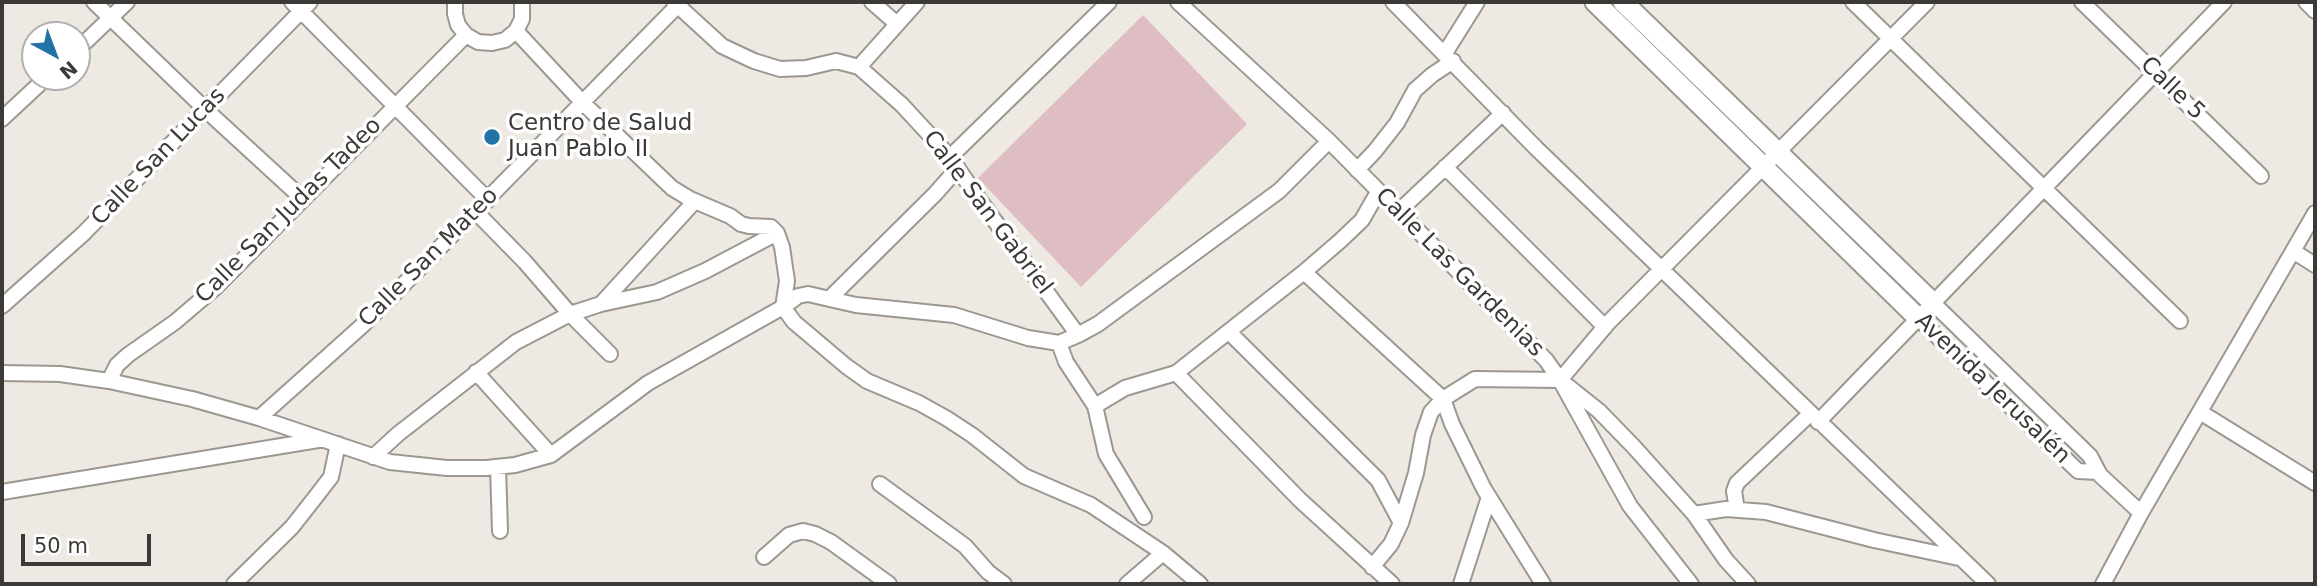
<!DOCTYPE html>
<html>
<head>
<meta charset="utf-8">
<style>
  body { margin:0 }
  #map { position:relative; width:2317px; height:586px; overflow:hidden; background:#eee9e2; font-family:"DejaVu Sans",sans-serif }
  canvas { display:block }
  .frame { position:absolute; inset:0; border:4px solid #3c3a37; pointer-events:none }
  .north { position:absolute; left:21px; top:21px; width:70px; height:70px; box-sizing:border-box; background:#fff; border:2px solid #b1b0af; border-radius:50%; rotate:139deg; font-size:19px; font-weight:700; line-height:28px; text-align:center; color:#3c3a37 }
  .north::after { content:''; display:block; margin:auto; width:24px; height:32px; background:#2273a5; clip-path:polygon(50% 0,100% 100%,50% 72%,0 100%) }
  .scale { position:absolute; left:21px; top:534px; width:130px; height:32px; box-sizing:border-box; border:4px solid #3c3a37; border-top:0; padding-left:9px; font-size:21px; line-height:24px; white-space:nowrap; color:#3c3a37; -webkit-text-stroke:5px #fff; paint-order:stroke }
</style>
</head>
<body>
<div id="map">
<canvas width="2317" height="586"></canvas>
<div class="frame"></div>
<div class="north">N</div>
<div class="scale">50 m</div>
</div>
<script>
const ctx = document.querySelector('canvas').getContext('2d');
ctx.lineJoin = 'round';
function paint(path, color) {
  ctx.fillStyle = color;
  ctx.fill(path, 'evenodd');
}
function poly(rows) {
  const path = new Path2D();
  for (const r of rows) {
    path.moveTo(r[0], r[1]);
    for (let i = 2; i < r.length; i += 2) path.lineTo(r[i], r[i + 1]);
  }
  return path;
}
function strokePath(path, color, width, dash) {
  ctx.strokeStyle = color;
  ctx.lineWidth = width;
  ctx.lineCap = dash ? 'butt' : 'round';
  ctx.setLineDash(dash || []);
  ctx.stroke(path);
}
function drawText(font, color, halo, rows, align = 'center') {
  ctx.font = font + ' "DejaVu Sans",sans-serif';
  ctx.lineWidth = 7;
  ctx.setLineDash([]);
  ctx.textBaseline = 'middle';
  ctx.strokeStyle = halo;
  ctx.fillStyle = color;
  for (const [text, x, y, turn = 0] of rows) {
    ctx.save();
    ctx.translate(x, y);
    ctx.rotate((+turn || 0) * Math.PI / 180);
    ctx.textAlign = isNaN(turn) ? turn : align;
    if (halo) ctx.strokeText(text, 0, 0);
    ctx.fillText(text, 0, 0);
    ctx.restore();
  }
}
paint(poly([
  [1143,15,1247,124,1081,287,978,178]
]), '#debec2');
const minor = poly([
  [94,2,206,110,303,199],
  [292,2,488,200],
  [455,2,455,14,458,25,466,35,478,42,492,43,505,40,516,31,522,19,522,2],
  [674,2,722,46,754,61,780,69,806,68,836,61,859,67,902,105,950,157,976,195,1078,335],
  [872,2,897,24],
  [1178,2,1329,141,1546,360,1560,380,1630,506,1691,584],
  [1393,2,1536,148,1988,584],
  [1853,2,2180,321],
  [2082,2,2261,176],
  [2306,2,2315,11],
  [516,31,583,103,672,188,690,199,730,216,741,224,749,226,771,227,777,233,782,247,787,281,783,307,794,322,846,366,867,381,919,403,946,418,972,435,1024,476,1091,505,1163,553,1200,584],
  [77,50,127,2],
  [1445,53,1477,2],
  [859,67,917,2],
  [2,119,47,77],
  [950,157,1109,2],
  [1445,167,1605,327],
  [1357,170,1375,151,1397,123,1415,90,1432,75,1453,61],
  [476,212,525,262,570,314,610,354],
  [1398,212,1503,113],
  [2293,251,2315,265],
  [1304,272,1443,399,1452,424,1484,489,1543,584],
  [829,299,935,194,958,168],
  [1933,303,2090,456,2100,475,2141,513],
  [601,304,695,201],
  [2,306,83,234,310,2],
  [1918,318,2078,471,2097,472],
  [1229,332,1378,480,1401,523],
  [1059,343,1066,362,1095,406,1106,454,1144,517],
  [476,372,551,455],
  [2,373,60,374,109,381,192,399,259,418,390,462,447,468,486,468,515,465,551,455,648,383,783,307,798,296,808,294,856,305,954,315,1028,338,1059,343,1078,335,1098,324,1279,191,1329,141],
  [1176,373,1300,500,1392,584],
  [109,381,117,365,128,355,175,322,216,287,466,35],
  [1565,384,1599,411,1634,447,1694,514,1726,560,1748,584],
  [1095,406,1125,388,1176,373,1304,272,1340,241,1362,220,1378,192],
  [2200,412,2315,483],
  [259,418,364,324,407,281,681,2],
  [1818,422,2224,2],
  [373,457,398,434,516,342,570,314,601,304,657,292,705,271,777,233],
  [498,467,500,531],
  [880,484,965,546,988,572,1004,584],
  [2,492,318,440],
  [1737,510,1734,491,1737,483,1810,414],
  [1694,514,1726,509,1766,512,1874,540,1959,558],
  [764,557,789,535,803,531,815,534,831,542,889,584],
  [1372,567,1391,544,1401,523,1416,473,1423,435,1431,412,1443,399,1475,379,1560,380,1608,323,1927,2],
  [234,584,292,527,314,499,331,477,338,444],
  [1127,584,1163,553],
  [1461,584,1489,497],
  [2103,584,2141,513,2315,213]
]);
const tertiary = poly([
  [1595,2,1918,318],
  [1623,2,1933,303]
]);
strokePath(minor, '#9c9891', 18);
strokePath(tertiary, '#9c9891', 23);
strokePath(minor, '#fff', 14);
strokePath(tertiary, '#fff', 19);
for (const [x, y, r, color] of [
  [492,137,9,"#2273a5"]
]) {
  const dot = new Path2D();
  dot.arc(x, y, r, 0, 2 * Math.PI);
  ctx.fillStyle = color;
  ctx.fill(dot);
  strokePath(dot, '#fff', 2.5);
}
drawText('23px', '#3c3a37', '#fff', [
  ["Calle 5",2172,89,44],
  ["Calle San Lucas",159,157,-46],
  ["Calle San Judas Tadeo",289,211,-45],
  ["Calle San Gabriel",987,213,53],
  ["Calle San Mateo",429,258,-45],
  ["Calle Las Gardenias",1459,273,45],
  ["Avenida Jerusalén",1992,389,44]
]);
drawText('23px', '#3c3a37', '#fff', [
  ["Centro de Salud",508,124],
  ["Juan Pablo II",508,150]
], 'left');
</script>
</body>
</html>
